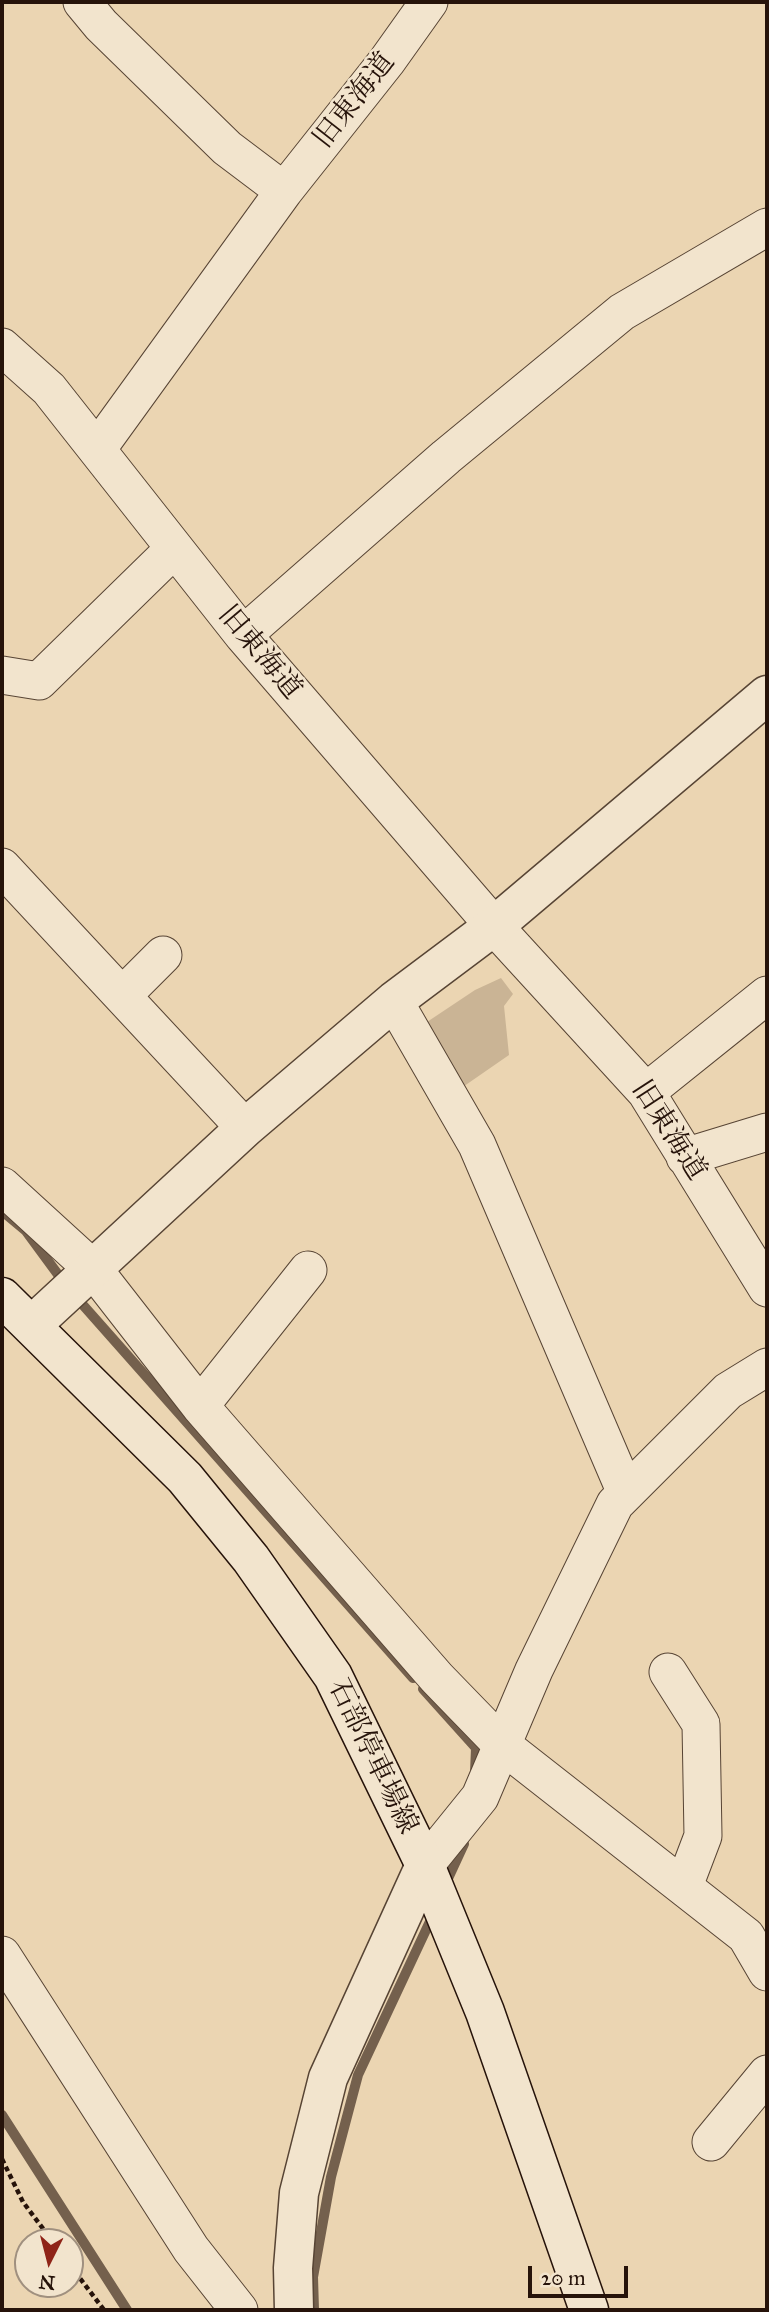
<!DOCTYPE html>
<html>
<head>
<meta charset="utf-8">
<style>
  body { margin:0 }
  #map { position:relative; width:769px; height:2312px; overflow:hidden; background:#ebd5b2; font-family:"IM FELL Great Primer",serif }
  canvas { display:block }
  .frame { position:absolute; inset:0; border:4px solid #26130a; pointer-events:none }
  .north { position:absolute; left:14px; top:2228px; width:70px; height:70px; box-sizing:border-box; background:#f2e4cd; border:2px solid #a0907f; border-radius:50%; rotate:186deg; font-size:19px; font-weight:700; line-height:28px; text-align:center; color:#26130a }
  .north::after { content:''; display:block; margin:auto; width:24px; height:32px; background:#8f2418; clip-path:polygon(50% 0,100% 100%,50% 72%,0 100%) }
  .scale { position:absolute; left:528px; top:2266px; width:100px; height:32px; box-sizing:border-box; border:4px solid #26130a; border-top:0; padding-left:9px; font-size:21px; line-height:24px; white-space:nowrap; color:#26130a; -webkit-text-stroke:5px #f2e4cd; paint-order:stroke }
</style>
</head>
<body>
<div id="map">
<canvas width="769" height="2312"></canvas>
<div class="frame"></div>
<div class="north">N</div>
<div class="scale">20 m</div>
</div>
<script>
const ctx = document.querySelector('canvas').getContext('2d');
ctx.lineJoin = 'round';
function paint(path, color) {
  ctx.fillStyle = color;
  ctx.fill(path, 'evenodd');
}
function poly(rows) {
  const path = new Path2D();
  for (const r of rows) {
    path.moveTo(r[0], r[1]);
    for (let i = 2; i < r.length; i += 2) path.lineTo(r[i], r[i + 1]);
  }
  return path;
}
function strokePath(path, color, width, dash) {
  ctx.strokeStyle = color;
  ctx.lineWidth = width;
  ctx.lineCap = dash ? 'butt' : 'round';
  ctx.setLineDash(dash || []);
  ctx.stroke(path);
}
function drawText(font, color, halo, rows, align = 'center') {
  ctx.font = font + ' "IM FELL Great Primer","Noto Serif JP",serif';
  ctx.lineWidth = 5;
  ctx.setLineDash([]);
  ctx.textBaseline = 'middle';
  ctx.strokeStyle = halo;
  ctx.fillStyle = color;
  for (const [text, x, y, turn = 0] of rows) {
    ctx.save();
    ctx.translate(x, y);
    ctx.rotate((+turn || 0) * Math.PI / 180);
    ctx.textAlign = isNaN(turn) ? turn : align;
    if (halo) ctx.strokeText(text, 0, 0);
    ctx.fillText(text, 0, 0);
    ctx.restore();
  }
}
paint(poly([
  [501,978,513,994,504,1006,509,1055,457,1091,421,1026,475,990]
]), '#cab495');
strokePath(poly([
  [2,1211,26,1231,65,1284],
  [75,1296,413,1678],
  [423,1689,476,1748,475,1773],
  [445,1885,464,1844],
  [2,2115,127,2310],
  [314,2310,313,2277,331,2177,358,2075,433,1915]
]), '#74604d', 10);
const minor = poly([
  [82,2,101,25,227,148,284,191],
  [2,347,49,389,243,635,494,926,646,1092,767,1288],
  [98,448,284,191,387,61,429,2],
  [243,635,446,457,622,312,767,227],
  [2,675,39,681,173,550],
  [2,867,245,1128],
  [122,996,163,955],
  [394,1001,477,1145,626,1493],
  [646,1092,767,995],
  [685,1157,767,1132],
  [2,1186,94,1270,200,1406,437,1678,501,1744,746,1936,767,1972],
  [200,1406,308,1270],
  [668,1672,701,1724,703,1836,684,1886],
  [425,1865,480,1797,534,1670,615,1504,728,1391,767,1367],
  [2,1955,191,2249,239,2310],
  [711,2142,767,2074]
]);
const tertiary = poly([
  [32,1325,245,1128,394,1001,494,926,767,695],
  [294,2310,293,2268,299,2193,328,2078,425,1865]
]);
const secondary = poly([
  [2,1297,185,1478,251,1559,333,1676,425,1865,485,2012,589,2310]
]);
strokePath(minor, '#574434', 39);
strokePath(tertiary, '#574434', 41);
strokePath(secondary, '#26130a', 41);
strokePath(poly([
  [2,2159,23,2202,53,2242],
  [70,2265,104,2310]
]), '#26130a', 4.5, [5, 3.5]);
strokePath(minor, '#f2e4cd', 37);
strokePath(tertiary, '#f2e4cd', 38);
strokePath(secondary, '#f2e4cd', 38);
drawText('28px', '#26130a', '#f2e4cd', [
  ["旧東海道",355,101,-52],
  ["旧東海道",259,653,50],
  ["旧東海道",668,1131,57],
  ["石部停車場線",372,1757,64]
]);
</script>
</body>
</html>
